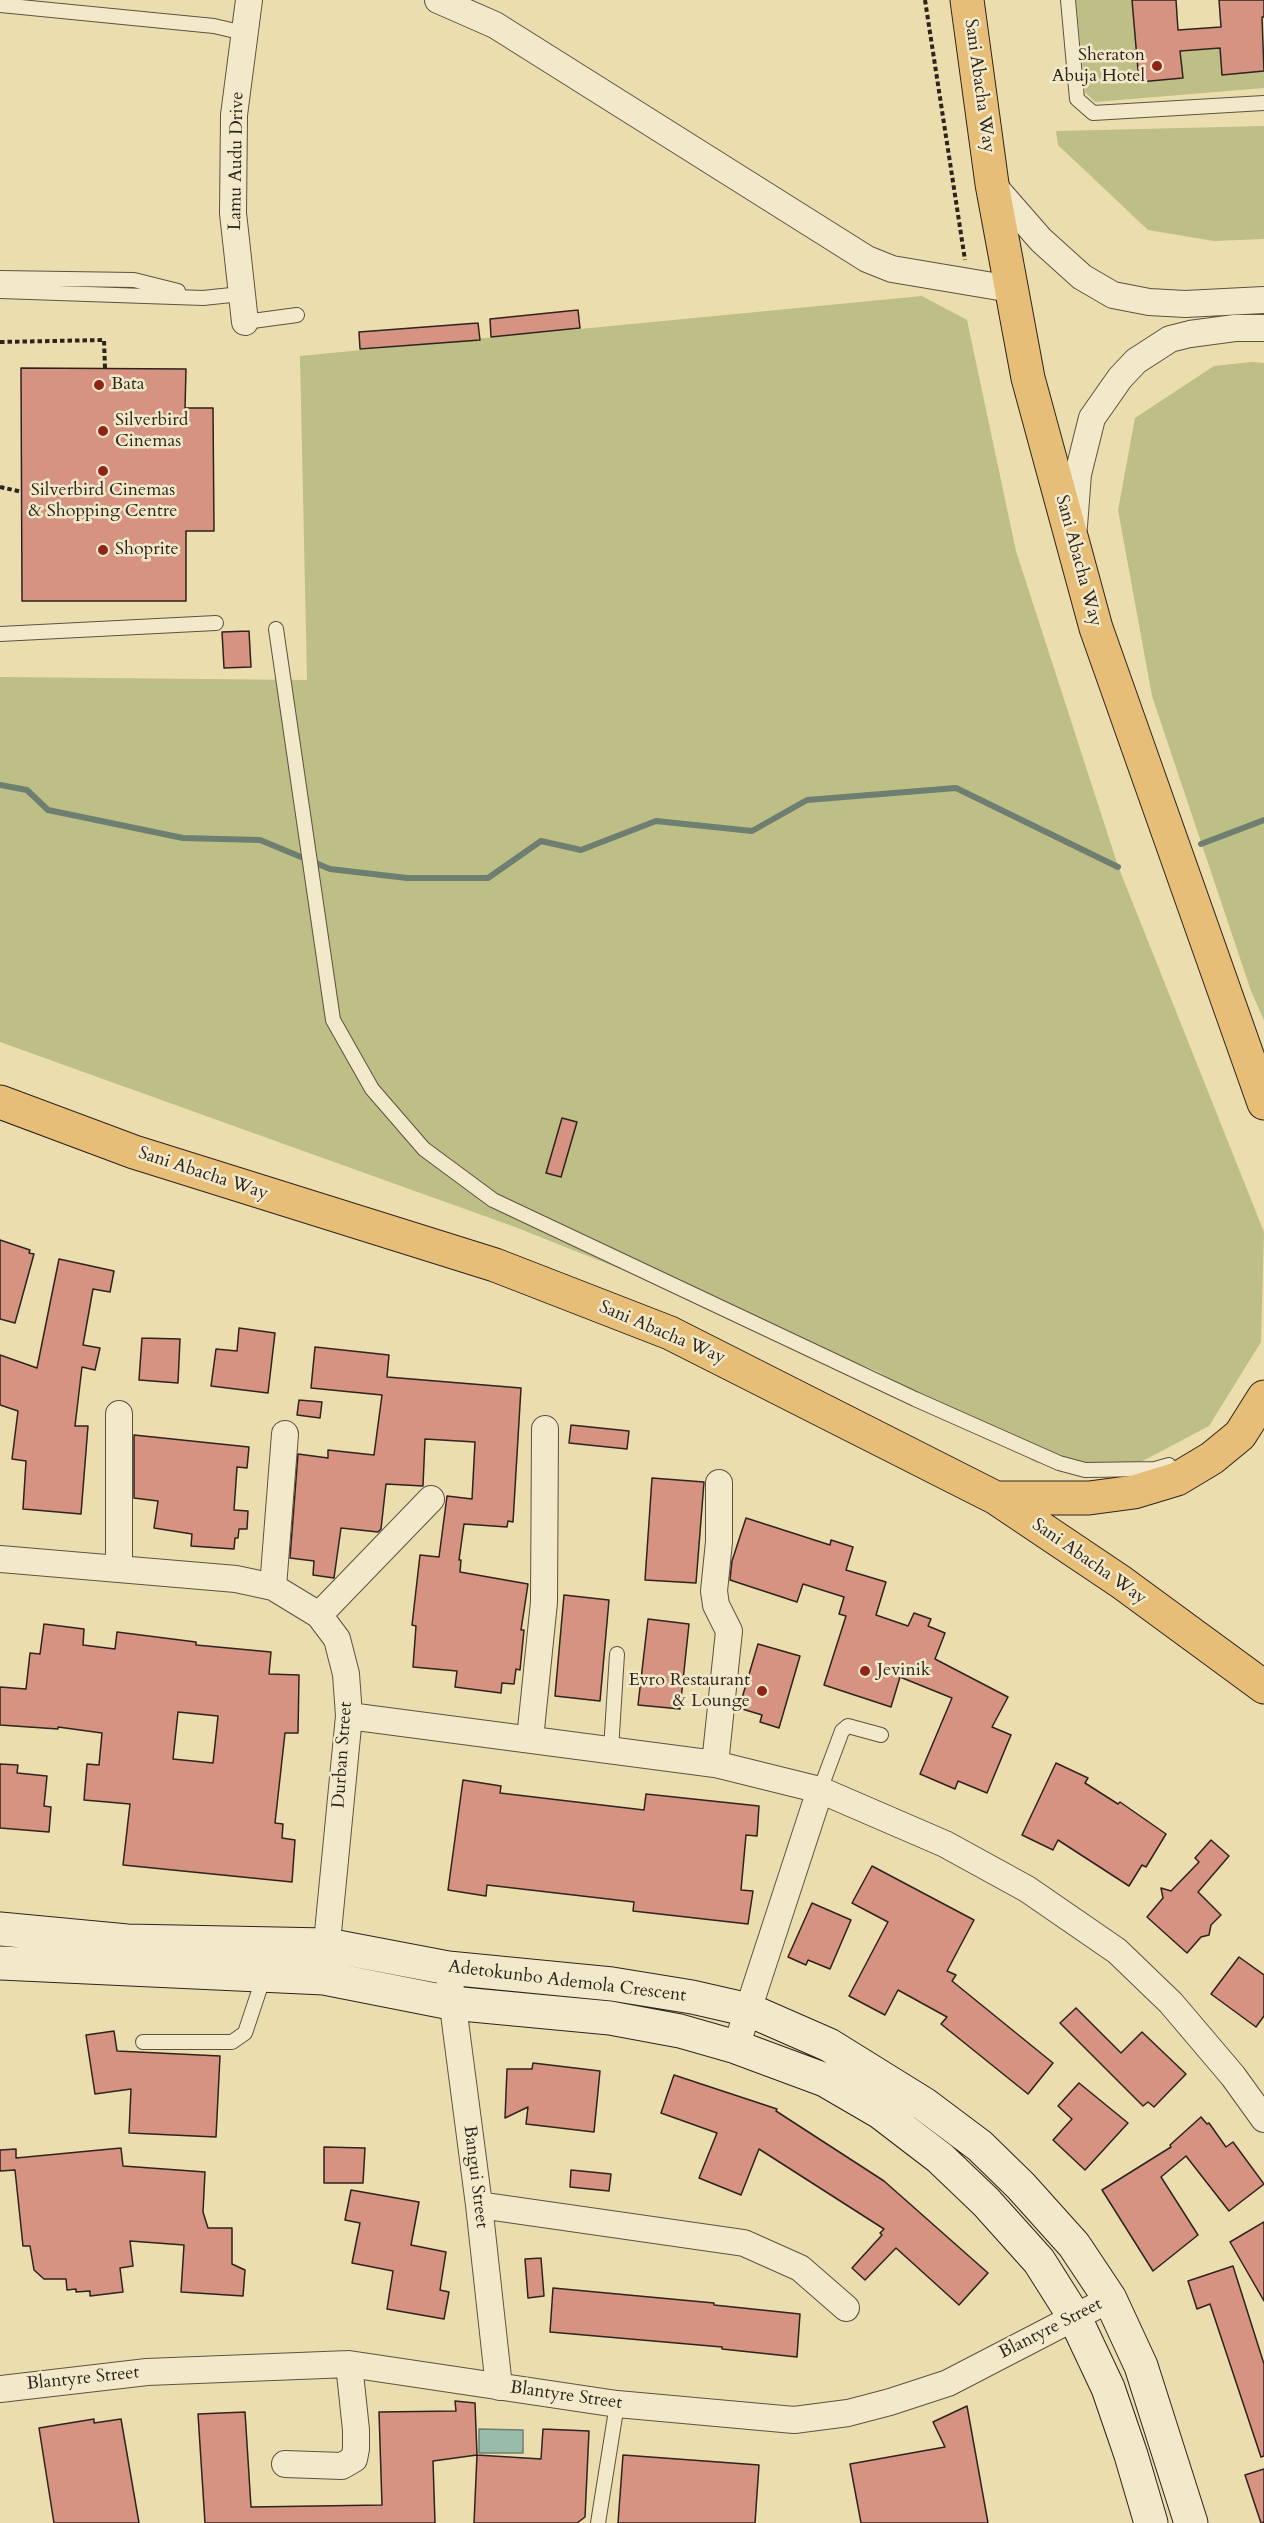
<!DOCTYPE html>
<html>
<head>
<meta charset="utf-8">
<style>
  body { margin:0 }
  canvas { display:block; background:#ebddae }
</style>
</head>
<body>
<canvas width="1264" height="2523"></canvas>
<script>
const ctx = document.querySelector('canvas').getContext('2d');
ctx.lineJoin = 'round';
function paint(path, color) {
  ctx.fillStyle = color;
  ctx.fill(path, 'evenodd');
}
function poly(rows) {
  const path = new Path2D();
  for (const r of rows) {
    path.moveTo(r[0], r[1]);
    for (let i = 2; i < r.length; i += 2) path.lineTo(r[i], r[i + 1]);
  }
  return path;
}
function strokePath(path, color, width, dash) {
  ctx.strokeStyle = color;
  ctx.lineWidth = width;
  ctx.lineCap = dash ? 'butt' : 'round';
  ctx.setLineDash(dash || []);
  ctx.stroke(path);
}
function drawText(font, color, halo, rows, align = 'center') {
  ctx.font = font + ' Cardo,serif';
  ctx.lineWidth = 5;
  ctx.setLineDash([]);
  ctx.textBaseline = 'middle';
  ctx.strokeStyle = halo;
  ctx.fillStyle = color;
  for (const [text, x, y, turn = 0] of rows) {
    ctx.save();
    ctx.translate(x, y);
    ctx.rotate((+turn || 0) * Math.PI / 180);
    ctx.textAlign = isNaN(turn) ? turn : align;
    if (halo) ctx.strokeText(text, 0, 0);
    ctx.fillText(text, 0, 0);
    ctx.restore();
  }
}
paint(poly([
  [1076,0,1132,0,1139,82,1182,78,1181,51,1220,48,1222,74,1264,71,1264,88,1095,102,1085,92],
  [1264,126,1264,239,1214,241,1148,230,1058,145,1056,131],
  [922,296,967,320,1016,551,1118,866,1264,1232,1261,1342,1209,1426,1137,1464,1037,1463,877,1371,515,1227,0,1042,0,677,307,680,300,356],
  [1251,362,1264,363,1264,1020,1251,991,1152,696,1118,510,1135,418,1214,366]
]), '#bdbf86');
const water = poly([
  [479,2429,523,2430,523,2453,479,2453,479,2429]
]);
paint(water, '#98bca9');
strokePath(water, '#6e7f71', 1.5);
strokePath(poly([
  [0,785,27,790,48,810,183,838,260,840,330,869,407,878,488,878,541,841,581,850,656,821,752,831,807,800,956,788,1118,867],
  [1201,844,1264,820]
]), '#6e7f71', 6);
const building = poly([
  [1132,0,1176,0,1178,30,1221,27,1219,0,1264,0,1264,17,1262,17,1264,71,1222,75,1220,48,1180,51,1183,78,1139,82,1132,0],
  [578,310,580,328,491,337,490,319,578,310],
  [478,323,480,340,360,349,359,332,478,323],
  [21,368,186,369,185,408,213,408,214,531,186,531,186,601,22,601,21,368],
  [249,631,251,667,224,668,222,632,249,631],
  [562,1118,577,1122,561,1177,546,1173,562,1118],
  [0,1240,30,1250,29,1253,34,1254,15,1323,0,1319,0,1240],
  [59,1259,114,1271,110,1292,93,1289,83,1345,100,1348,95,1370,82,1367,75,1426,88,1426,81,1514,23,1509,26,1461,12,1459,18,1411,0,1405,0,1355,37,1368,59,1259],
  [239,1328,275,1333,268,1393,211,1386,216,1349,237,1351,239,1328],
  [142,1338,180,1339,178,1383,139,1380,142,1338],
  [315,1347,389,1355,387,1377,521,1388,513,1522,508,1521,507,1527,464,1524,459,1560,461,1560,460,1572,528,1584,521,1630,524,1630,520,1670,516,1669,514,1684,502,1683,501,1693,455,1687,457,1671,413,1667,416,1626,412,1625,420,1555,439,1557,447,1496,472,1499,475,1442,425,1439,423,1486,386,1484,381,1529,378,1532,341,1528,334,1578,313,1575,314,1561,290,1558,298,1454,328,1458,328,1450,374,1455,382,1395,311,1388,315,1347],
  [299,1400,322,1402,320,1418,297,1415,299,1400],
  [571,1425,629,1431,627,1449,569,1443,571,1425],
  [134,1435,249,1447,247,1468,237,1467,234,1510,248,1511,247,1529,239,1529,238,1538,235,1538,234,1549,191,1546,192,1534,154,1528,158,1501,134,1498,134,1435],
  [652,1478,704,1482,696,1583,645,1580,652,1478],
  [746,1518,830,1545,831,1540,853,1547,846,1570,886,1582,876,1615,908,1626,914,1613,931,1619,928,1626,945,1633,935,1659,1008,1697,992,1727,1011,1735,987,1793,958,1781,955,1789,920,1774,952,1698,900,1677,891,1707,824,1685,846,1616,839,1614,844,1597,803,1584,797,1602,730,1580,732,1561,746,1518],
  [564,1595,609,1600,600,1701,555,1696,564,1595],
  [648,1619,689,1624,680,1709,638,1705,648,1619],
  [44,1624,84,1629,83,1645,115,1649,117,1632,196,1642,196,1645,271,1652,269,1674,299,1675,298,1733,285,1733,275,1823,283,1824,282,1838,295,1840,292,1882,123,1865,130,1804,84,1800,87,1764,99,1765,102,1733,58,1727,58,1729,0,1725,0,1687,26,1689,30,1653,40,1654,44,1624],
  [178,1712,218,1716,213,1763,173,1759,178,1712],
  [758,1644,800,1656,779,1728,760,1722,762,1715,739,1708,758,1644],
  [1056,1763,1088,1778,1085,1783,1118,1804,1120,1802,1166,1834,1146,1867,1142,1865,1129,1886,1058,1840,1053,1850,1022,1835,1056,1763],
  [0,1764,18,1765,17,1773,47,1776,44,1806,51,1807,49,1832,0,1828,0,1764],
  [463,1780,501,1786,500,1793,644,1810,646,1794,759,1806,757,1836,746,1835,741,1890,753,1891,748,1924,633,1911,634,1902,487,1885,486,1896,448,1890,463,1780],
  [1211,1840,1229,1856,1198,1892,1221,1915,1211,1925,1209,1935,1201,1937,1187,1953,1147,1917,1163,1898,1161,1888,1171,1891,1199,1862,1195,1858,1211,1840],
  [872,1866,974,1920,947,1971,956,1975,952,1981,1053,2063,1028,2094,941,2024,947,2017,898,1990,885,2015,849,1996,888,1922,852,1903,872,1866],
  [812,1903,851,1920,830,1969,808,1960,806,1965,788,1957,812,1903],
  [1239,1957,1264,1975,1264,2016,1256,2027,1211,1994,1239,1957],
  [1076,2008,1121,2053,1142,2032,1186,2074,1154,2107,1148,2102,1143,2106,1060,2023,1076,2008],
  [114,2031,117,2051,220,2056,216,2137,129,2133,131,2089,95,2094,86,2035,114,2031],
  [533,2063,600,2071,594,2132,526,2124,528,2107,505,2118,507,2069,532,2069,533,2063],
  [674,2075,777,2109,776,2111,884,2181,988,2273,959,2305,896,2248,865,2280,852,2268,882,2235,880,2233,884,2229,759,2149,741,2195,699,2178,717,2133,661,2113,674,2075],
  [1079,2083,1128,2123,1085,2170,1053,2140,1072,2119,1058,2106,1079,2083],
  [1201,2117,1207,2124,1209,2123,1226,2147,1233,2142,1264,2184,1229,2211,1186,2156,1161,2177,1198,2235,1153,2271,1102,2190,1171,2147,1170,2145,1201,2117],
  [324,2147,365,2148,363,2183,324,2183,324,2147],
  [121,2148,123,2166,205,2172,203,2212,208,2228,232,2228,232,2264,245,2270,243,2296,181,2292,184,2245,130,2241,133,2266,120,2268,123,2292,90,2296,90,2291,76,2292,76,2289,67,2290,66,2279,44,2279,34,2270,30,2246,23,2246,15,2170,0,2171,0,2150,16,2149,16,2158,121,2148],
  [571,2170,611,2174,609,2191,570,2187,571,2170],
  [351,2190,419,2202,411,2245,446,2252,440,2290,449,2292,444,2319,387,2309,393,2271,352,2263,360,2223,345,2220,351,2190],
  [1264,2222,1264,2301,1230,2242,1264,2222],
  [541,2258,544,2296,528,2298,525,2259,541,2258],
  [1233,2266,1264,2364,1264,2456,1261,2457,1210,2304,1197,2309,1188,2281,1233,2266],
  [553,2288,714,2303,714,2305,800,2314,797,2357,722,2349,722,2347,550,2332,553,2288],
  [455,2401,475,2403,477,2455,433,2461,435,2523,205,2523,198,2414,245,2412,251,2507,382,2505,379,2412,456,2411,455,2401],
  [967,2406,988,2523,861,2523,850,2464,945,2447,933,2422,967,2406],
  [94,2419,94,2423,121,2419,139,2523,54,2523,39,2428,94,2419],
  [543,2429,589,2431,585,2517,577,2523,474,2523,477,2455,541,2459,543,2429],
  [623,2455,759,2465,755,2523,618,2523,623,2455],
  [1264,2469,1264,2522,1261,2523,1245,2475,1264,2469]
]);
paint(building, '#d69382');
strokePath(building, '#2e231d', 1.5);
const lane = poly([
  [1068,0,1077,99,1093,113,1264,103],
  [0,5,214,26,244,33],
  [0,278,134,280,178,291],
  [0,291,203,298,241,294],
  [245,322,297,315],
  [276,629,333,1020,372,1089,424,1149,493,1200,915,1399,1059,1463,1085,1470,1155,1469,1169,1465],
  [0,634,216,623],
  [611,1750,617,1654],
  [820,1790,842,1731,848,1726,881,1735],
  [143,2042,232,2042,245,2033,264,1976],
  [598,2523,617,2404]
]);
const street = poly([
  [438,0,495,25,867,259,892,269,1011,289],
  [992,184,1041,240,1082,277,1113,295,1149,302,1185,304,1264,300],
  [245,322,233,213,234,115,249,0],
  [1074,526,1078,474,1092,418,1120,378,1136,361,1170,339,1190,334,1235,328,1264,328],
  [0,1559,236,1579,273,1587,319,1615,337,1639,346,1674,349,1716,325,1963],
  [119,1569,119,1414],
  [273,1587,285,1434],
  [319,1615,431,1499],
  [349,1716,715,1764,820,1790,945,1844,1027,1889,1117,1951,1171,2003,1233,2076,1264,2119],
  [530,1739,544,1602,545,1429],
  [715,1764,729,1631,716,1605,714,1591,719,1542,719,1483],
  [448,1968,479,2205,499,2387],
  [736,2047,820,1790],
  [479,2205,744,2243,800,2268,846,2308],
  [0,2389,147,2372,349,2364,617,2404,794,2420,848,2413,890,2402,948,2383,1110,2299],
  [285,2464,342,2466,354,2459,356,2449,356,2430,349,2364]
]);
const secondary = poly([
  [0,1929,127,1941,327,1945,448,1968,612,1984,692,1997,749,2010,829,2045,924,2104,980,2146,1021,2186,1074,2245,1110,2299,1141,2366,1191,2523],
  [0,1963,324,1978,451,2003,610,2018,680,2031,736,2047,825,2080,880,2112,940,2158,986,2202,1039,2261,1075,2318,1108,2388,1131,2455,1151,2523]
]);
const highway = poly([
  [967,0,992,184,1028,378,1096,628,1264,1103],
  [0,1102,134,1152,495,1265,670,1333,996,1498,1121,1582,1264,1687],
  [996,1498,1089,1498,1134,1492,1177,1479,1212,1458,1240,1435,1264,1397]
]);
strokePath(lane, '#5d5241', 16);
strokePath(street, '#5d5241', 28);
strokePath(secondary, '#2e231d', 35);
strokePath(highway, '#2e231d', 35);
strokePath(poly([
  [925,0,965,260],
  [0,342,104,340,105,368],
  [0,487,22,492]
]), '#2e231d', 4, [4.5, 3]);
strokePath(lane, '#f2e9ca', 14);
strokePath(street, '#f2e9ca', 26);
strokePath(secondary, '#f2e9ca', 33);
strokePath(highway, '#e6be77', 33);
for (const [x, y, r, color] of [
  [1157,66,6,"#8f2418"],
  [99,385,6,"#8f2418"],
  [103,431,6,"#8f2418"],
  [103,471,6,"#8f2418"],
  [103,550,6,"#8f2418"],
  [865,1671,6,"#8f2418"],
  [762,1691,6,"#8f2418"]
]) {
  const dot = new Path2D();
  dot.arc(x, y, r, 0, 2 * Math.PI);
  ctx.fillStyle = color;
  ctx.fill(dot);
  strokePath(dot, '#f2e9ca', 2);
}
drawText('18px', '#2e231d', '#f2e9ca', [
  ["Sheraton",1145,56,"right"],
  ["Abuja Hotel",1145,77,"right"],
  ["Bata",111,385],
  ["Silverbird",115,421],
  ["Cinemas",115,442],
  ["Silverbird Cinemas",103,491,"center"],
  ["& Shopping Centre",103,512,"center"],
  ["Shoprite",115,550],
  ["Jevinik",877,1671],
  ["Evro Restaurant",750,1681,"right"],
  ["& Lounge",750,1702,"right"]
], 'left');
drawText('18px', '#2e231d', '#f2e9ca', [
  ["Sani Abacha Way",979,86,82],
  ["Lamu Audu Drive",237,161,-89],
  ["Sani Abacha Way",1078,561,75],
  ["Sani Abacha Way",203,1174,18],
  ["Sani Abacha Way",662,1333,23],
  ["Sani Abacha Way",1089,1562,35],
  ["Durban Street",343,1755,-86],
  ["Adetokunbo Ademola Crescent",567,1982,7],
  ["Bangui Street",475,2177,83],
  ["Blantyre Street",1051,2329,-27],
  ["Blantyre Street",83,2379,-6],
  ["Blantyre Street",566,2396,8]
]);
</script>
</body>
</html>
